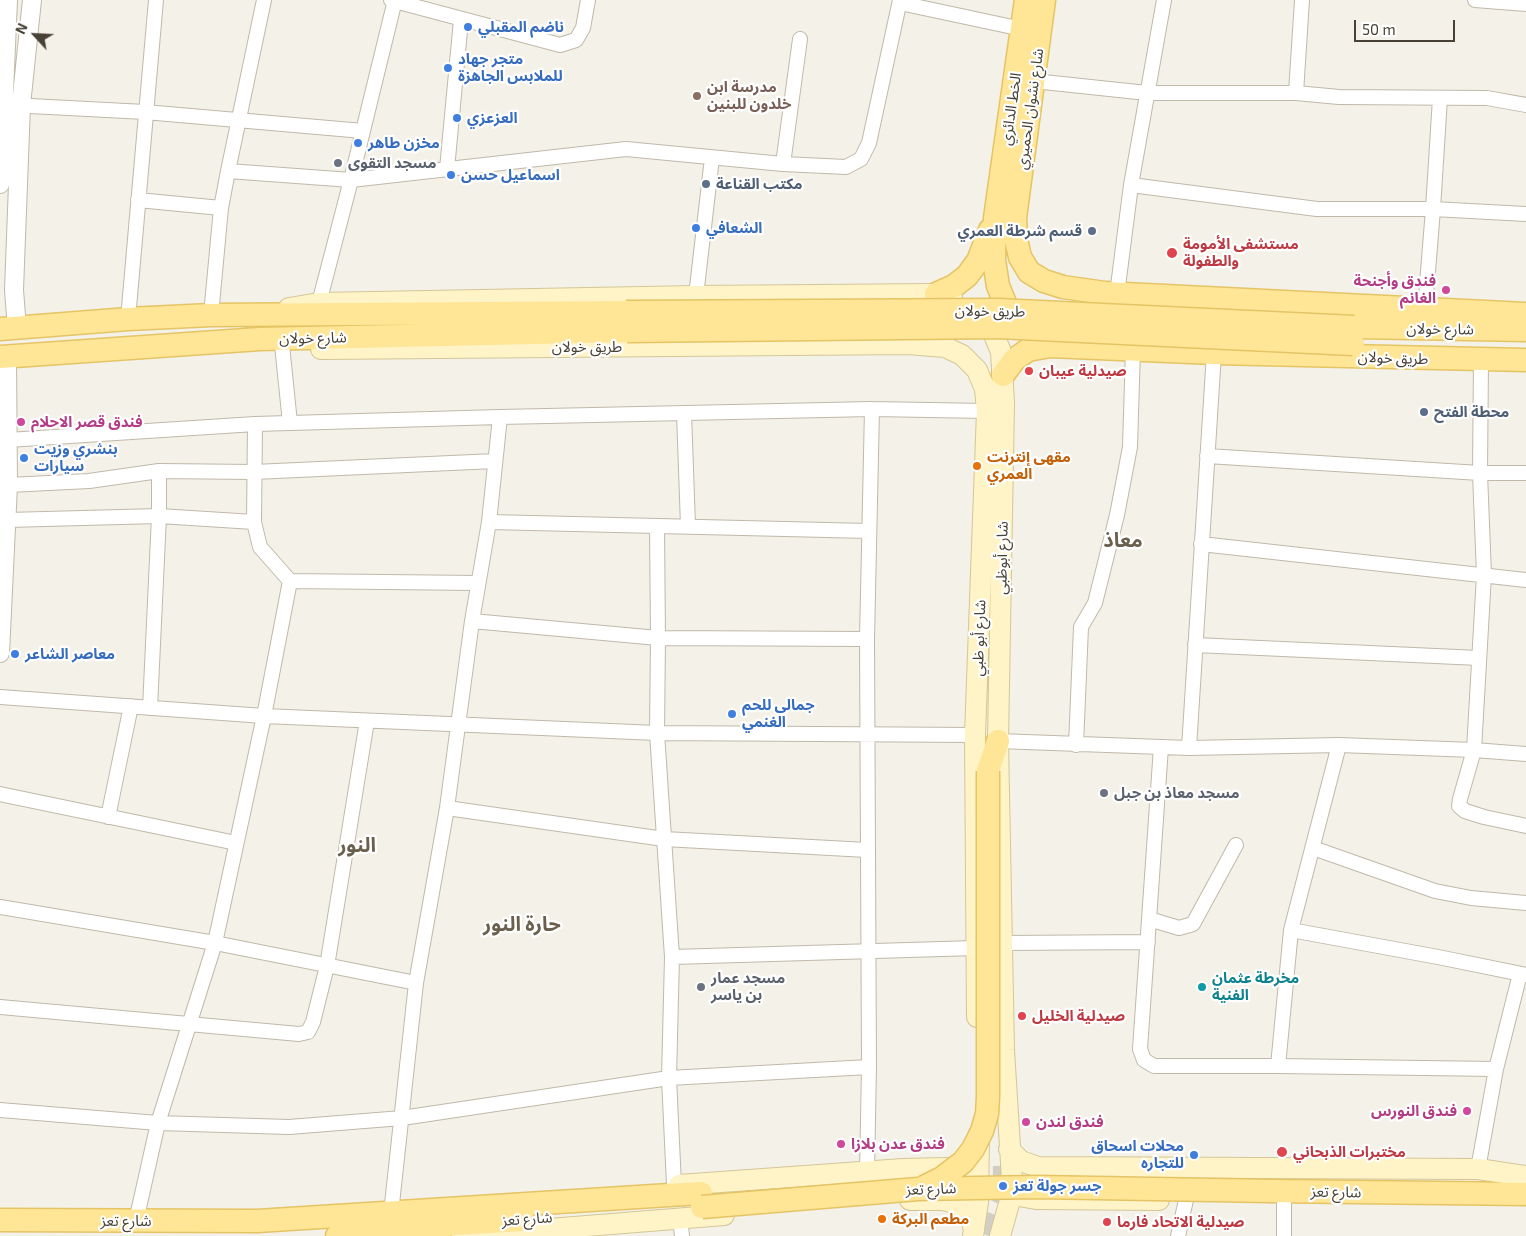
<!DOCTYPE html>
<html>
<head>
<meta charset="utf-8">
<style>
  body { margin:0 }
  #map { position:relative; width:1526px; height:1236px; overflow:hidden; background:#f4f1e8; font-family:"Exo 2",sans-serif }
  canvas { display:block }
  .north { position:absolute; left:10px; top:10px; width:50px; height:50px; -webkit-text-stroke:4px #fff; paint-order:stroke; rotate:295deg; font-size:14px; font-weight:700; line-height:20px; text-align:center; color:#474136 }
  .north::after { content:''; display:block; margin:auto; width:18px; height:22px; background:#474136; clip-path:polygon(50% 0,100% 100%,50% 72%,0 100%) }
  .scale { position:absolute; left:1354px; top:20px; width:101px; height:22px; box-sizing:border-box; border:2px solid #474136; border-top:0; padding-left:6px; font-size:15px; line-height:18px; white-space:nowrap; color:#474136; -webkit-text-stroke:4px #fff; paint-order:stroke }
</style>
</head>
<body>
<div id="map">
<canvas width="1526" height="1236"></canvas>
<div class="north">N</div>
<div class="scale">50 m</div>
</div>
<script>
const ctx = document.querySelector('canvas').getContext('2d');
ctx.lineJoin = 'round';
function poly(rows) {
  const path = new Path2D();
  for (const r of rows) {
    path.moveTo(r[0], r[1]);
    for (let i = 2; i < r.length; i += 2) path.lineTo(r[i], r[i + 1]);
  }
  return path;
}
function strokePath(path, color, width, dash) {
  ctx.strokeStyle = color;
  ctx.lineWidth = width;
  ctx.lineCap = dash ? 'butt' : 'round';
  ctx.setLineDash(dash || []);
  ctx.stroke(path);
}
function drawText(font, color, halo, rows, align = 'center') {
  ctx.font = font + ' "Exo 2","Noto Sans Arabic",sans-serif';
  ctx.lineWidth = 4.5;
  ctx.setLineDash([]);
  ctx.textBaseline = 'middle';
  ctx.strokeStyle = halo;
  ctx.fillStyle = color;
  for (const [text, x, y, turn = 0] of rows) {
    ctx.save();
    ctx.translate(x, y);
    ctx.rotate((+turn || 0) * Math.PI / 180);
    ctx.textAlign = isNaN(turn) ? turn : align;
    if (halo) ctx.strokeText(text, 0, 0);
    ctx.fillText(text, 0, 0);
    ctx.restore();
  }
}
strokePath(poly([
  [993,1177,1064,1176],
  [1168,1177,1272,1179],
  [701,1193,884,1181],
  [989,1236,998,1212,1003,1202]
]), '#d1cec4', 22, [22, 11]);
const minor = poly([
  [391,0,560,45,576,40,583,28,588,0],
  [1475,0,1526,4],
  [900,3,1022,29],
  [1034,81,1147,93,1296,93,1339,97,1487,98,1526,105],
  [1296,93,1302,0],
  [11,105,145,112,363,131],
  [783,164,800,39],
  [447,169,461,20],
  [228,171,351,180,626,149,783,164,846,167,861,159,869,143,900,0],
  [1131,185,1317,209,1433,209,1526,214],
  [138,200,221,208],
  [1117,294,1131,185,1164,0],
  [696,296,712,158],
  [319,303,351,180,395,0],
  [1425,309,1433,209,1440,98],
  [211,315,221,208,228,171,264,0],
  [128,319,156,0],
  [282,345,290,423],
  [684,413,688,526],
  [8,440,255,424,500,417,872,409,987,411],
  [1207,456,1480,473,1481,360],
  [1526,473,1480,473,1484,575,1474,750,1460,799,1459,806,1465,811,1484,817,1526,826],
  [8,485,89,481,159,471,254,472,495,461],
  [7,520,159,516,254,522],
  [489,522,869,531],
  [657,526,658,638,657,733,672,957,669,1078,674,1185],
  [1201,544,1526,580],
  [290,581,478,583],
  [472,621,658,638,867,639],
  [1195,645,1479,658],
  [0,697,264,716,657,733,975,735],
  [150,708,159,516,159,471],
  [998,741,1189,748,1214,353],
  [1076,745,1081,627,1095,603,1117,515,1130,447,1133,349],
  [1161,747,1140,1049,1144,1060,1154,1066,1278,1066,1496,1069],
  [1189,748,1339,745,1474,750,1526,754],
  [0,794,236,843],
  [447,808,664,839,867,850],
  [108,817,131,706],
  [1313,848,1435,891,1471,898,1526,903],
  [0,907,215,943,416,983],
  [1149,919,1179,928,1193,924,1236,845],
  [1291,930,1438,957,1526,975],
  [1002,943,1148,942],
  [672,957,976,948],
  [0,1007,299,1034,308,1032,313,1022,327,966,367,721],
  [1278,1066,1291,930,1339,745],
  [0,1110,158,1123,289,1127,402,1118,669,1078,869,1067],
  [1478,1169,1496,1069,1520,974],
  [867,1172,869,1067,867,639,872,409],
  [391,1213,416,983,447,808,472,621,489,522,500,417],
  [680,1218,682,1236],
  [136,1221,158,1123,215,943,264,716,290,581,260,547,254,522,255,424],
  [1178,1236,1186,1200],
  [1284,1236,1284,1201]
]);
const tertiary = poly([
  [0,184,8,0],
  [17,328,14,290,21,105,32,0],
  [0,653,8,485,7,357]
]);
const secondary = poly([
  [289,308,319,303,696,296,936,294,952,298],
  [980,316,992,330,1001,352,1004,402,998,741,1004,1050,1012,1179,1012,1193,1000,1236],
  [321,349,908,344,945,347,962,355,977,370,985,389,987,411,975,735,977,1017],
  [1009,1149,1021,1161,1038,1167,1478,1169,1526,1176],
  [679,1185,903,1169,948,1168,964,1170],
  [1007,1191,1019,1196,1036,1199,1159,1200],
  [910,1200,943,1200,955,1203,966,1210,971,1219,974,1230],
  [462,1236,724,1215],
  [973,1236,978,1202,979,1134]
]);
const primary = poly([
  [1044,0,1015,218,1016,239,1020,257,1029,272,1044,281,1063,287,1105,293,1526,314],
  [936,294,954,286,967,276,978,261,990,230],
  [1018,324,1010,315,998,286,994,260,995,218,1026,0],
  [1354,327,1526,330],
  [0,329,128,319,211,315,626,312],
  [0,357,260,339,627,331],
  [1003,375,1014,360,1028,350,1050,346,1214,353,1526,360],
  [988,771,998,741],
  [1271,1191,1526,1194],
  [0,1220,257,1221,701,1193],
  [337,1236,389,1233,455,1224,523,1220]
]);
strokePath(minor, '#c0b9aa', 16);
strokePath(tertiary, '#c0b9aa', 20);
strokePath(secondary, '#d4c697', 22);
strokePath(primary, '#e5c465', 25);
strokePath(minor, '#fff', 14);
strokePath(tertiary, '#fff', 18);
strokePath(secondary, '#fff4c7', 20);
strokePath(primary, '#ffe596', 22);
const primaryBridge = poly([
  [626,312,998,310,1354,327],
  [627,331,998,327,1353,344],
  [924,1187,942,1178,963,1162,973,1149,982,1131,987,1114,988,1097,988,771],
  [702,1207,918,1189,1036,1187,1271,1191]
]);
strokePath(primaryBridge, '#e5c465', 25, []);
strokePath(primaryBridge, '#ffe596', 22);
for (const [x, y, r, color] of [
  [468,27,5,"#3f7fe0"],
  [448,68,5,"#3f7fe0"],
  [697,96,5,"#8d6e63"],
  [457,118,5,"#3f7fe0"],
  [358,143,5,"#3f7fe0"],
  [338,163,5,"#6b7280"],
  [451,175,5,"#3f7fe0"],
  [706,184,5,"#5c6f8a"],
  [696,228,5,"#3f7fe0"],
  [1092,231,5,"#5c6f8a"],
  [1172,253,6,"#e0444e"],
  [1446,290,5,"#d1479c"],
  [1029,371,5,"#e0444e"],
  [1424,412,5,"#5c6f8a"],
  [21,422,5,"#d1479c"],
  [24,458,5,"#3f7fe0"],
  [977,466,5,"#e8710a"],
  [15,654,5,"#3f7fe0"],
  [732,714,5,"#3f7fe0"],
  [1104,793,5,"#6b7280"],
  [701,987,5,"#6b7280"],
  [1202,987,5,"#0f9aa8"],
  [1022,1016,5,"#e0444e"],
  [1467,1111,5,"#d1479c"],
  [1026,1122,5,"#d1479c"],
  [841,1144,5,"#d1479c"],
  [1282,1152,6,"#e0444e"],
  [1194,1155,5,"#3f7fe0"],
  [1003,1186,5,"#3f7fe0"],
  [882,1219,5,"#e8710a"],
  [1107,1222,5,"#e0444e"]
]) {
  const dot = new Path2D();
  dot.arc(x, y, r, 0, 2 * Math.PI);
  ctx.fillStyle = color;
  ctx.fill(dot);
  strokePath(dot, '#fff', 2);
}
drawText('bold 15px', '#366cbe', '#fff', [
  ["ناضم المقبلي",478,27],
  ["متجر جهاد",458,59],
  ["للملابس الجاهزة",458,76],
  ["العزعزي",467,118],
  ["مخزن طاهر",368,143],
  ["اسماعيل حسن",461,175],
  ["الشعافي",706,228],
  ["بنشري وزيت",34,449],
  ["سيارات",34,466],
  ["معاصر الشاعر",25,654],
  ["جمالي للحم",742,705],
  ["الغنمي",742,722],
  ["محلات اسحاق",1184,1146,"right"],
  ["للتجاره",1184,1163,"right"],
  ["جسر جولة تعز",1013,1186]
], 'left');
drawText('bold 15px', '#785e54', '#fff', [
  ["مدرسة ابن",707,87],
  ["خلدون للبنين",707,104]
], 'left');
drawText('15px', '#474136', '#fff', [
  ["الخط الدائري",1011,109,-82],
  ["شارع نشوان الحميري",1030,109,-82],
  ["طريق خولان",990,311,1],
  ["شارع خولان",1440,329,1],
  ["شارع خولان",313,338,-1],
  ["طريق خولان",587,347],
  ["طريق خولان",1393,358,2],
  ["شارع أبوظبي",1002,558,-89],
  ["شارع أبو ظبي",979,638,-88],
  ["شارع تعز",931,1189,-2],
  ["شارع تعز",1336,1192,1],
  ["شارع تعز",527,1219,-4],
  ["شارع تعز",126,1221]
]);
drawText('bold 15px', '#5b616d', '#fff', [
  ["مسجد التقوى",348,163],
  ["مسجد معاذ بن جبل",1114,793],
  ["مسجد عمار",711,978],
  ["بن ياسر",711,995]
], 'left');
drawText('bold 15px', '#4e5e75', '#fff', [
  ["مكتب القناعة",716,184],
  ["قسم شرطة العمري",1082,231,"right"],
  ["محطة الفتح",1434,412]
], 'left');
drawText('bold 15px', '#be3a42', '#fff', [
  ["مستشفى الأمومة",1183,244],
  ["والطفولة",1183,261],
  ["صيدلية عيبان",1039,371],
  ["صيدلية الخليل",1032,1016],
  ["مختبرات الذبحاني",1293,1152],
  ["صيدلية الاتحاد فارما",1117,1222]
], 'left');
drawText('bold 15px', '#b23c85', '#fff', [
  ["فندق وأجنحة",1436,281,"right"],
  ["الغانم",1436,298,"right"],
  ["فندق قصر الاحلام",31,422],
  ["فندق النورس",1457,1111,"right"],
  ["فندق لندن",1036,1122],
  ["فندق عدن بلازا",851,1144]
], 'left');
drawText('bold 15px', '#c56008', '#fff', [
  ["مقهى إنترنت",987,457],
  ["العمري",987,474],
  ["مطعم البركة",892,1219]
], 'left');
drawText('bold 15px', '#0d838f', '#fff', [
  ["مخرطة عثمان",1212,978],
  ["الفنية",1212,995]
], 'left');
drawText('bold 20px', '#6a604d', '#fff', [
  ["معاذ",1123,540],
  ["النور",357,845],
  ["حارة النور",522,924]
]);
</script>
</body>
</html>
